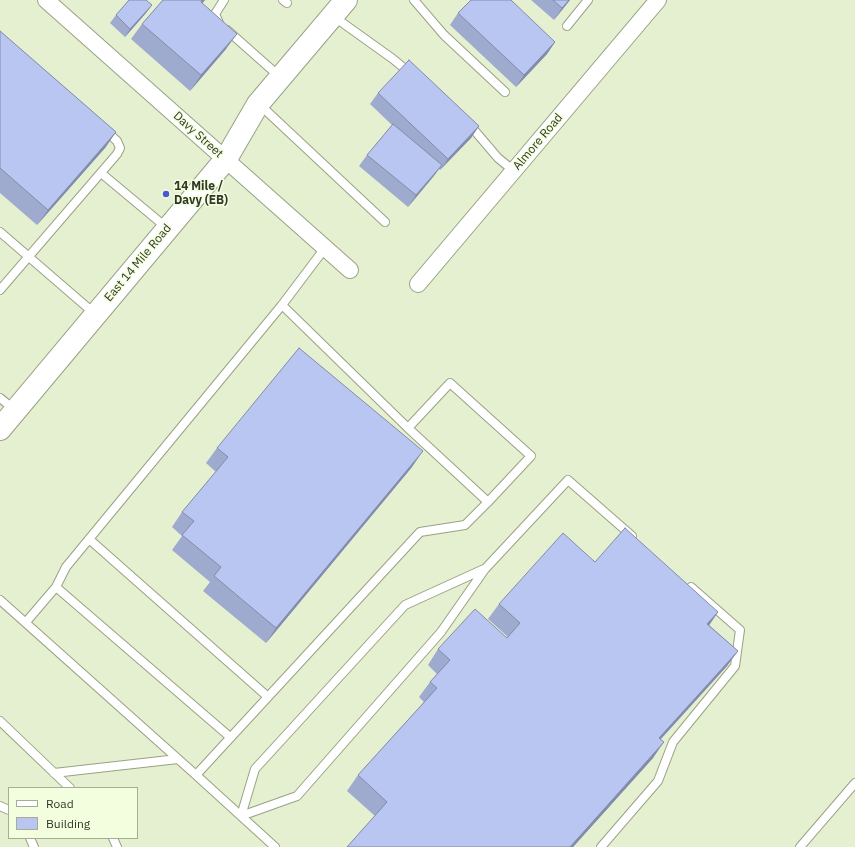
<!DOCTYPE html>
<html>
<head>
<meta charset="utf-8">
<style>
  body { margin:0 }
  #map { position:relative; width:855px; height:847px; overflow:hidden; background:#e5f0d0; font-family:"IBM Plex Sans",sans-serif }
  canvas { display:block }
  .legend { position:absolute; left:8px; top:787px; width:130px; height:52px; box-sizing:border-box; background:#f2fedd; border:1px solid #a5ae95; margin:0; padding:5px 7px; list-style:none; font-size:12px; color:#323629 }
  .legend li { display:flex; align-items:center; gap:8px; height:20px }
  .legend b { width:20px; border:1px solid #a5ae95 }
</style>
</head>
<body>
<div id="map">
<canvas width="855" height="847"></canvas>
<ul class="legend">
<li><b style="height:5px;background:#fff"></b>Road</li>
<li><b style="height:11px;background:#b9c6f1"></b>Building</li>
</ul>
</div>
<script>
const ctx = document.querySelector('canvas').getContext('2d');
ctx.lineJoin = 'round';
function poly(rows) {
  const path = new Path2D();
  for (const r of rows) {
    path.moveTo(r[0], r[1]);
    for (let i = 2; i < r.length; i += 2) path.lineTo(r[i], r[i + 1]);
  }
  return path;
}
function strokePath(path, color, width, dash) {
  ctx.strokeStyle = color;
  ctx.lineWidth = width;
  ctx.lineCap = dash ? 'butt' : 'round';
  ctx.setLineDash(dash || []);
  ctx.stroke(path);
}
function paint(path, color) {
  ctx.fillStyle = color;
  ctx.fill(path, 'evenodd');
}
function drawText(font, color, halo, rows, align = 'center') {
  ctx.font = font + ' "IBM Plex Sans",sans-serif';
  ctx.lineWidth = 3;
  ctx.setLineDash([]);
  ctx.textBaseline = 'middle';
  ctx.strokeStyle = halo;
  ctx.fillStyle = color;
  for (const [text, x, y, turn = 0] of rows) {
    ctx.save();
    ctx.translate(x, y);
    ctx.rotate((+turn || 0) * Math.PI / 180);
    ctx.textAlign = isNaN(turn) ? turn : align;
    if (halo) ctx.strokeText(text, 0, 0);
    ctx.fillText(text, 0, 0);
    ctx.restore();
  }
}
const lane = poly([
  [283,0,287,3],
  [414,0,444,35,505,92],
  [333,16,393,59,410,73],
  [219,23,215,14,224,0],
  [567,26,588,0],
  [227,30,280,77],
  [259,104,385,222],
  [469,124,498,158,514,171],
  [101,173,167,228],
  [0,232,95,314],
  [0,290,117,154,120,148,117,141,105,130],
  [0,398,15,410],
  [408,428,488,502],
  [89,539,268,697],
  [56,587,230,737],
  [0,600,196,775,420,532,465,525,488,502,531,456,450,383,408,428,282,305,325,248],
  [26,622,56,587,66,567,282,305],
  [0,721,70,788],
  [54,773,178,759],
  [196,775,275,847],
  [0,806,9,810],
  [241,816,297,796,441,632,485,569,568,480,632,536],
  [241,816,255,769,405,605,484,569],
  [30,838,34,847],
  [113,838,117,847],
  [601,847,658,781,673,742,735,666,740,630,691,587],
  [800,847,855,783]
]);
const street = poly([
  [46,0,350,270],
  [418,284,658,0]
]);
const secondary = poly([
  [0,429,226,159,258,104,346,0]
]);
strokePath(lane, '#98a285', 10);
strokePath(street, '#98a285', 18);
strokePath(secondary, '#98a285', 24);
strokePath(lane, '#fff', 8);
strokePath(street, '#fff', 16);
strokePath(secondary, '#fff', 22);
paint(poly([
  [163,0,205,0,202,3,226,49,190,91,131,39,142,24],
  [531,0,570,0,554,20],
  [152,5,146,13,125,37,110,23,116,15],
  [458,13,555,42,547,54,516,87,450,25],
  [0,31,116,132,105,148,37,225,0,193],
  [378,93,479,126,471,138,440,170,439,169,433,177,408,207,359,166,367,155,392,125,370,104],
  [217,448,412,467,266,643,203,591,210,582,172,550,182,536,172,527,182,512,216,472,206,463],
  [595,562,718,612,709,625,738,651,727,666,661,739,653,758,573,847,347,847,375,816,347,791,358,775,424,702,419,697,430,682,437,674,428,665,438,649,507,638,508,637,488,619,499,604]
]), '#9faacf');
paint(poly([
  [202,0,205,0,190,17],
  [569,0,570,0,554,20,562,8],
  [152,5,146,13,125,37,130,29],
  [237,34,226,49,190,91,201,75],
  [555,42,547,54,516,87,524,75],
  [479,126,471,138,440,170,448,159],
  [116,132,105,148,37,225,48,210],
  [442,165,433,177,408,207,416,195],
  [423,451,412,467,266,643,276,628],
  [718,612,708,627,707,624],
  [738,651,727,666,648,753,659,738],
  [664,742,653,758,573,847,570,847]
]), '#828ba9');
const building = poly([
  [129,0,146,0,152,5,130,29,116,15,129,0],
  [163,0,202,0,201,2,237,34,201,75,142,24,163,0],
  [471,0,511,0,555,42,524,75,458,13,471,0],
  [553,0,569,0,562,8,553,0],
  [0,31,116,132,48,210,0,168,0,31],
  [409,60,479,126,448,159,378,93,409,60],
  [393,124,442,165,416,195,367,155,393,124],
  [299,348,423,451,276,628,214,576,221,567,182,535,194,521,182,512,228,457,217,448,299,348],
  [625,528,718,612,707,624,738,651,659,738,664,742,570,847,347,847,387,802,358,775,437,688,430,682,450,660,438,649,475,609,507,638,520,623,499,604,563,533,595,562,625,528]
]);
paint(building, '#b9c6f1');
strokePath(building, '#828ba9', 1);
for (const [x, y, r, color] of [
  [166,194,4,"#475ace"]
]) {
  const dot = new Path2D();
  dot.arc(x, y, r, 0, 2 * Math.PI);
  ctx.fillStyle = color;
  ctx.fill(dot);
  strokePath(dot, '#f2fedd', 1.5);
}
drawText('12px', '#323629', '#f2fedd', [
  ["Davy Street",198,135,42],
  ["Almore Road",538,142,-50],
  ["East 14 Mile Road",138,263,-50]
]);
drawText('bold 12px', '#323629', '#f2fedd', [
  ["14 Mile /",174,187],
  ["Davy (EB)",174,201]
], 'left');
</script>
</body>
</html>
